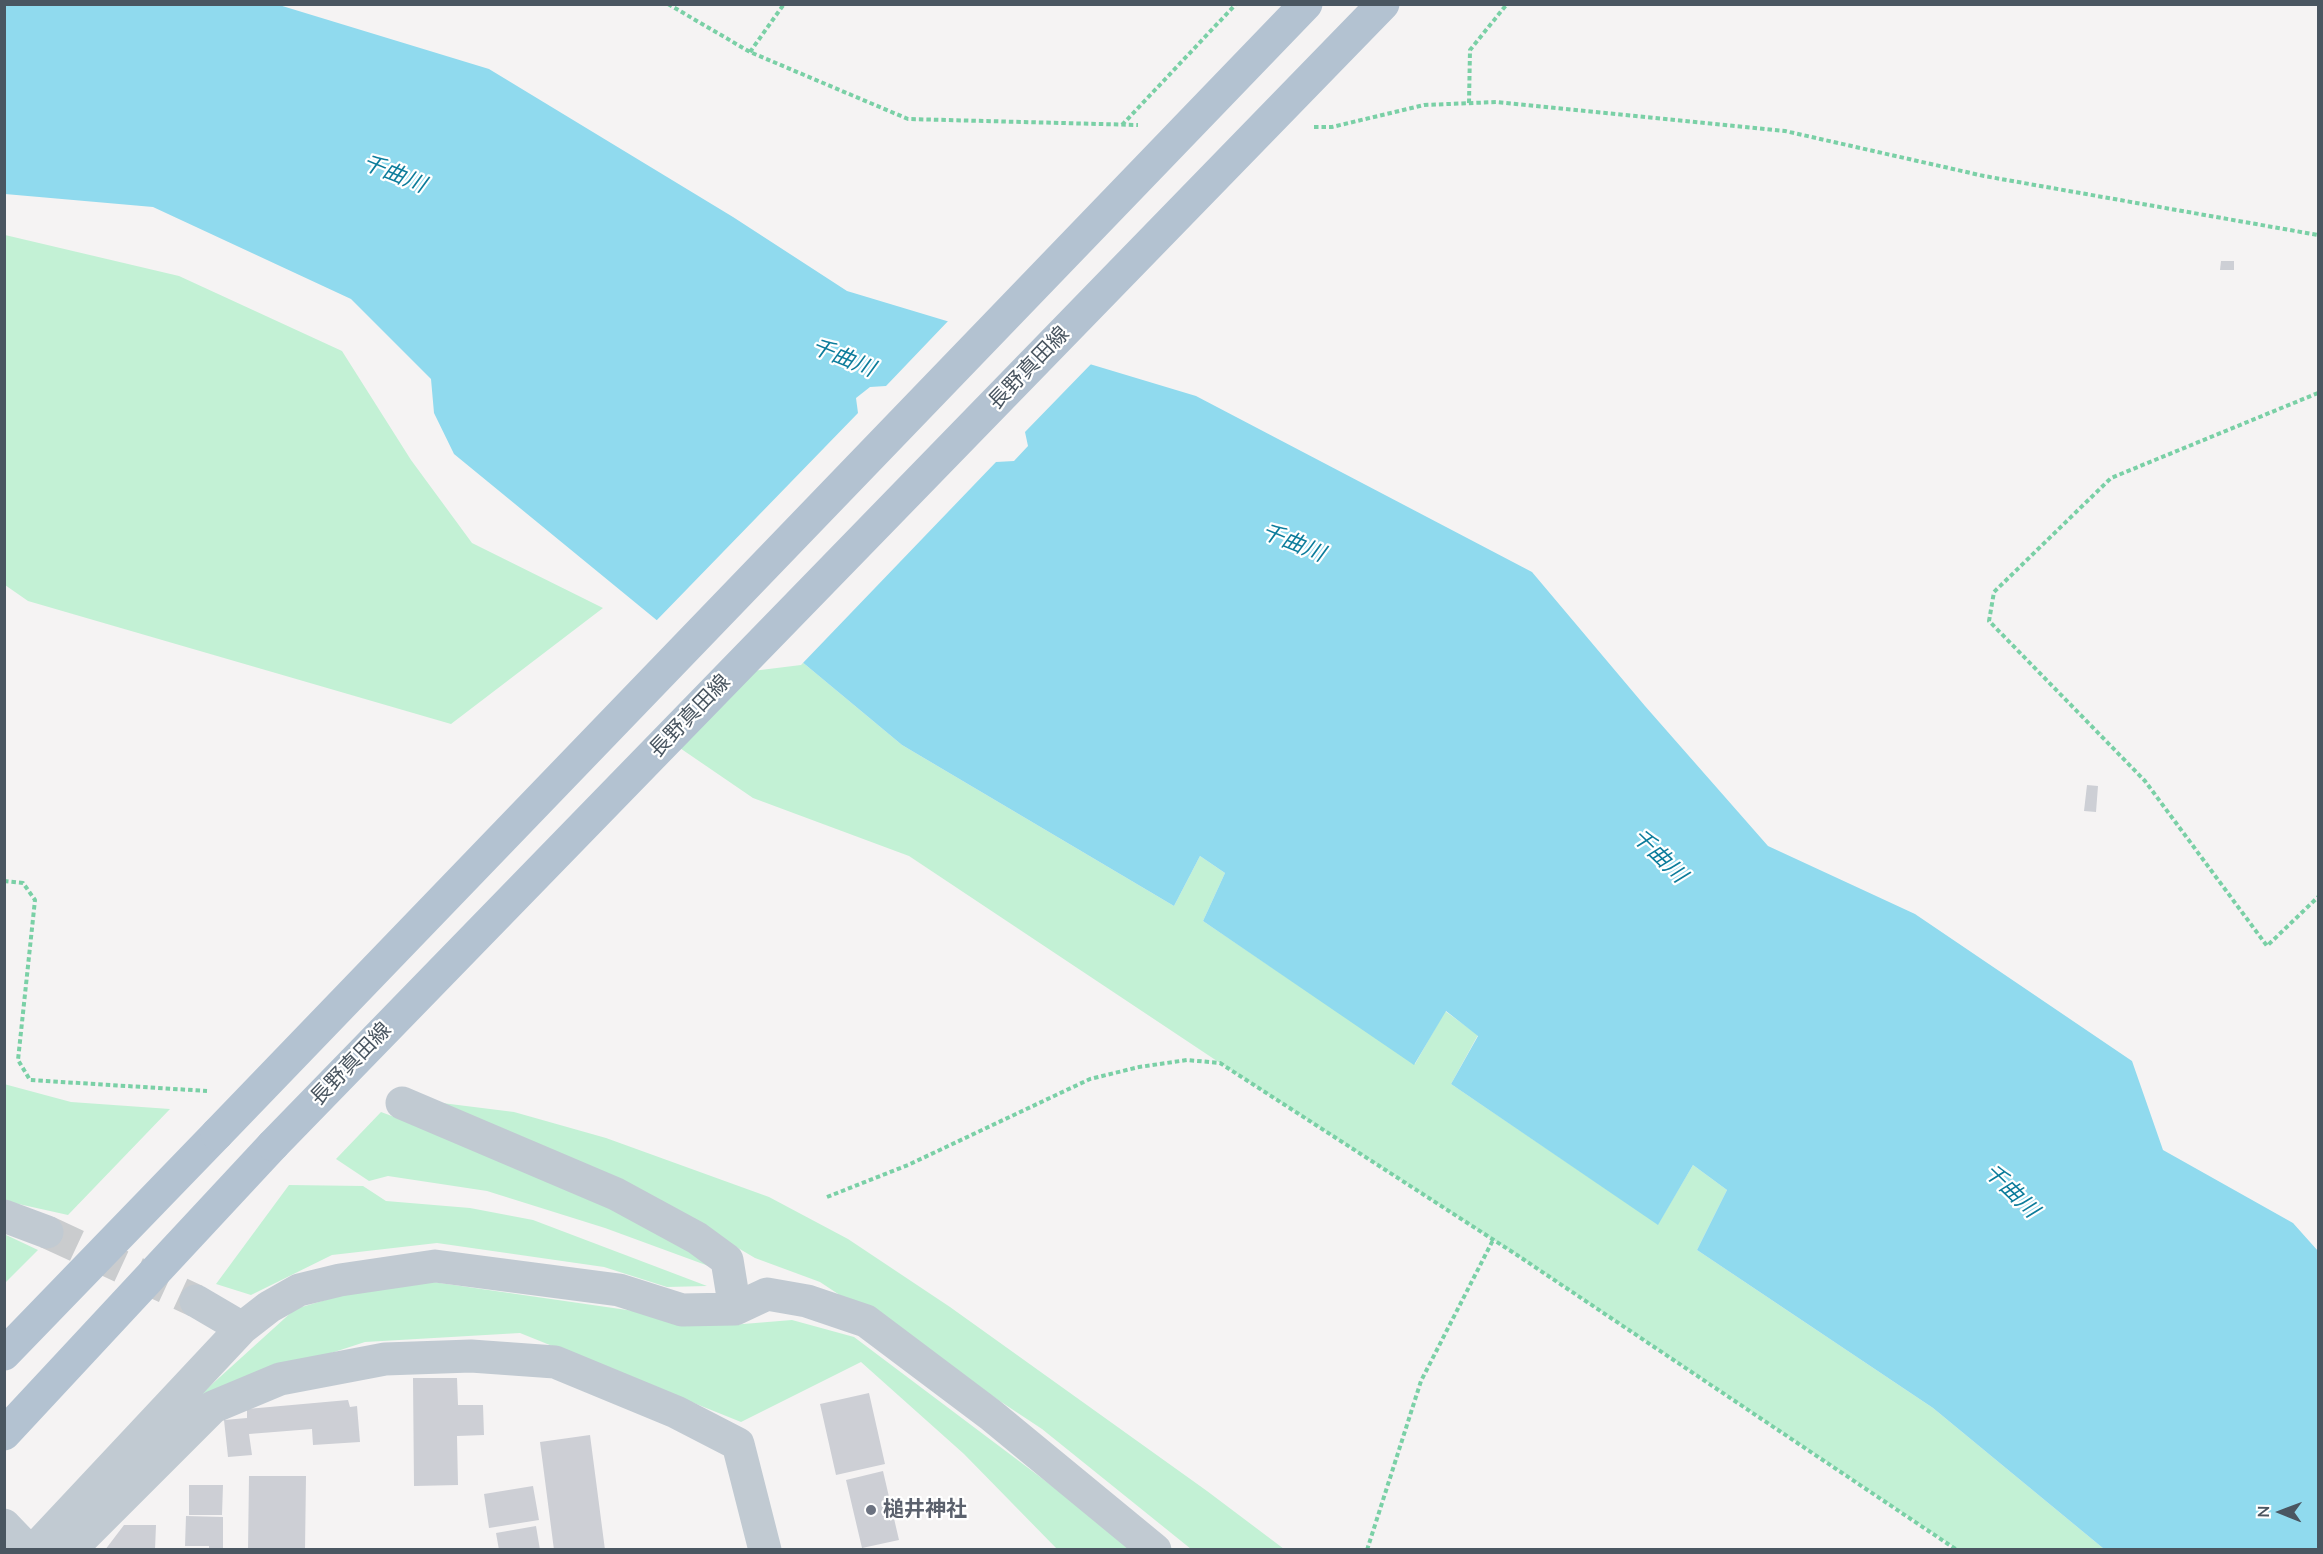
<!DOCTYPE html>
<html>
<head>
<meta charset="utf-8">
<style>
  body { margin:0 }
  #map { position:relative; width:2323px; height:1554px; overflow:hidden; background:#f5f3f3; font-family:Mulish,sans-serif }
  canvas { display:block }
  .frame { position:absolute; inset:0; border:6px solid #4a5661; pointer-events:none }
  .north { position:absolute; left:2251px; top:1482px; width:60px; height:60px; -webkit-text-stroke:4px #fff; paint-order:stroke; rotate:271deg; font-size:16px; font-weight:700; line-height:24px; text-align:center; color:#4a5661 }
  .north::after { content:''; display:block; margin:auto; width:21px; height:27px; background:#4a5661; clip-path:polygon(50% 0,100% 100%,50% 72%,0 100%) }
</style>
</head>
<body>
<div id="map">
<canvas width="2323" height="1554"></canvas>
<div class="frame"></div>
<div class="north">N</div>
</div>
<script>
const ctx = document.querySelector('canvas').getContext('2d');
ctx.lineJoin = 'round';
function paint(path, color) {
  ctx.fillStyle = color;
  ctx.fill(path, 'evenodd');
}
function poly(rows) {
  const path = new Path2D();
  for (const r of rows) {
    path.moveTo(r[0], r[1]);
    for (let i = 2; i < r.length; i += 2) path.lineTo(r[i], r[i + 1]);
  }
  return path;
}
function strokePath(path, color, width, dash) {
  ctx.strokeStyle = color;
  ctx.lineWidth = width;
  ctx.lineCap = dash ? 'butt' : 'round';
  ctx.setLineDash(dash || []);
  ctx.stroke(path);
}
function drawText(font, color, halo, rows, align = 'center') {
  ctx.font = font + ' Mulish,"Noto Sans JP",sans-serif';
  ctx.lineWidth = 4.5;
  ctx.setLineDash([]);
  ctx.textBaseline = 'middle';
  ctx.strokeStyle = halo;
  ctx.fillStyle = color;
  for (const [text, x, y, turn = 0] of rows) {
    ctx.save();
    ctx.translate(x, y);
    ctx.rotate((+turn || 0) * Math.PI / 180);
    ctx.textAlign = isNaN(turn) ? turn : align;
    if (halo) ctx.strokeText(text, 0, 0);
    ctx.fillText(text, 0, 0);
    ctx.restore();
  }
}
paint(poly([
  [5,235,179,276,342,351,411,460,472,543,603,608,451,724,28,601,5,585],
  [801,661,902,745,1174,906,1200,856,1225,873,1203,921,1415,1064,1445,1011,1478,1035,1451,1084,1658,1224,1693,1165,1727,1190,1697,1250,1933,1408,2104,1549,1957,1549,1517,1255,1220,1063,909,856,753,798,655,731,720,672],
  [4,1084,71,1102,170,1109,68,1215,5,1201],
  [434,1102,514,1112,606,1138,769,1197,848,1239,950,1307,1207,1491,1284,1549,1191,1549,1042,1429,820,1282,755,1258,628,1183],
  [381,1112,568,1181,709,1253,714,1268,605,1228,487,1191,388,1176,369,1181,336,1159],
  [289,1185,363,1186,386,1201,470,1208,533,1220,707,1286,667,1287,604,1267,437,1243,332,1255,251,1295,216,1284],
  [4,1234,38,1250,5,1283,4,1283],
  [433,1282,731,1325,792,1320,854,1337,1136,1549,1057,1549,964,1454,861,1362,741,1422,520,1333,365,1342,199,1396,295,1309,366,1288]
]), '#c3f1d5');
paint(poly([
  [4,5,279,5,489,69,733,217,847,291,1196,396,1532,572,1645,706,1768,846,1915,914,2132,1061,2163,1150,2293,1223,2318,1251,2318,1549,2104,1549,1933,1408,1697,1250,1727,1190,1693,1165,1658,1225,1451,1084,1478,1036,1446,1011,1414,1065,1203,921,1225,873,1200,856,1174,906,902,745,801,661,720,672,454,454,434,413,431,379,351,299,153,207,5,194]
]), '#90daee');
paint(poly([
  [950,319,1093,362,1025,432,1028,446,1014,461,996,462,801,665,720,675,655,622,858,413,856,398,870,387,886,386]
]), '#f5f3f3');
paint(poly([
  [2221,261,2234,261,2234,270,2220,270],
  [2087,785,2098,786,2096,812,2084,811],
  [413,1378,457,1378,458,1405,483,1405,484,1435,457,1436,458,1485,414,1486],
  [869,1393,885,1464,836,1475,820,1404],
  [348,1400,350,1407,357,1406,360,1442,313,1445,312,1429,249,1434,252,1455,228,1457,224,1420,247,1418,247,1409],
  [590,1435,605,1550,554,1550,540,1442],
  [883,1471,899,1540,862,1548,846,1480],
  [249,1476,306,1476,305,1550,248,1550],
  [189,1485,223,1485,222,1515,189,1515],
  [533,1486,539,1520,489,1528,484,1494],
  [186,1516,223,1517,223,1550,209,1550,209,1546,185,1546],
  [124,1525,156,1525,155,1550,105,1550],
  [536,1526,540,1550,499,1550,496,1533]
]), '#cdcfd5');
strokePath(poly([
  [47,1232,196,1301]
]), '#caccce', 33, [33, 16]);
strokePath(poly([
  [668,4,750,52,908,119,1138,125],
  [750,52,784,4],
  [1469,103,1470,50,1507,4],
  [1122,125,1236,4],
  [1314,127,1332,127,1424,105,1496,102,1785,131,1984,176,2318,235],
  [2318,393,2111,478,1994,592,1989,621,2145,781,2267,946,2318,897],
  [4,881,23,883,35,900,18,1060,30,1080,207,1091],
  [827,1197,908,1165,1090,1079,1139,1067,1187,1060,1220,1063,1517,1255,1957,1550],
  [883,1548,883,1550],
  [1367,1550,1421,1381,1493,1240]
]), '#7ad0a6', 4, [4.5, 3]);
strokePath(poly([
  [402,1103,616,1194,697,1238,727,1260,735,1309],
  [4,1216,47,1232],
  [196,1301,242,1328],
  [4,1525,28,1550],
  [34,1550,242,1328,269,1307,299,1290,340,1280,435,1266,619,1290,682,1310,735,1309,767,1294,807,1301,866,1321,991,1415,1155,1550],
  [70,1550,213,1407,280,1379,385,1359,471,1356,555,1362,676,1412,738,1444,765,1550]
]), '#c1cad2', 33);
strokePath(poly([
  [4,1354,217,1134],
  [4,1434,273,1145]
]), '#b3c2d1', 33);
strokePath(poly([
  [217,1134,1306,4],
  [273,1145,1383,4]
]), '#b3c2d1', 33);
for (const [x, y, r, color] of [
  [871,1510,6,"#6b7280"]
]) {
  const dot = new Path2D();
  dot.arc(x, y, r, 0, 2 * Math.PI);
  ctx.fillStyle = color;
  ctx.fill(dot);
  strokePath(dot, '#fff', 2);
}
drawText('21px', '#4a5661', '#fff', [
  ["長野真田線",1029,368,-46],
  ["長野真田線",690,716,-46],
  ["長野真田線",351,1064,-46]
]);
drawText('bold 21px', '#5b616d', '#fff', [
  ["槌井神社",883,1510]
], 'left');
drawText('italic 22px', '#0c7c9b', '#fff', [
  ["千曲川",394,174,22],
  ["千曲川",843,358,22],
  ["千曲川",1293,543,22],
  ["千曲川",1659,856,44],
  ["千曲川",2011,1191,44]
]);
</script>
</body>
</html>
